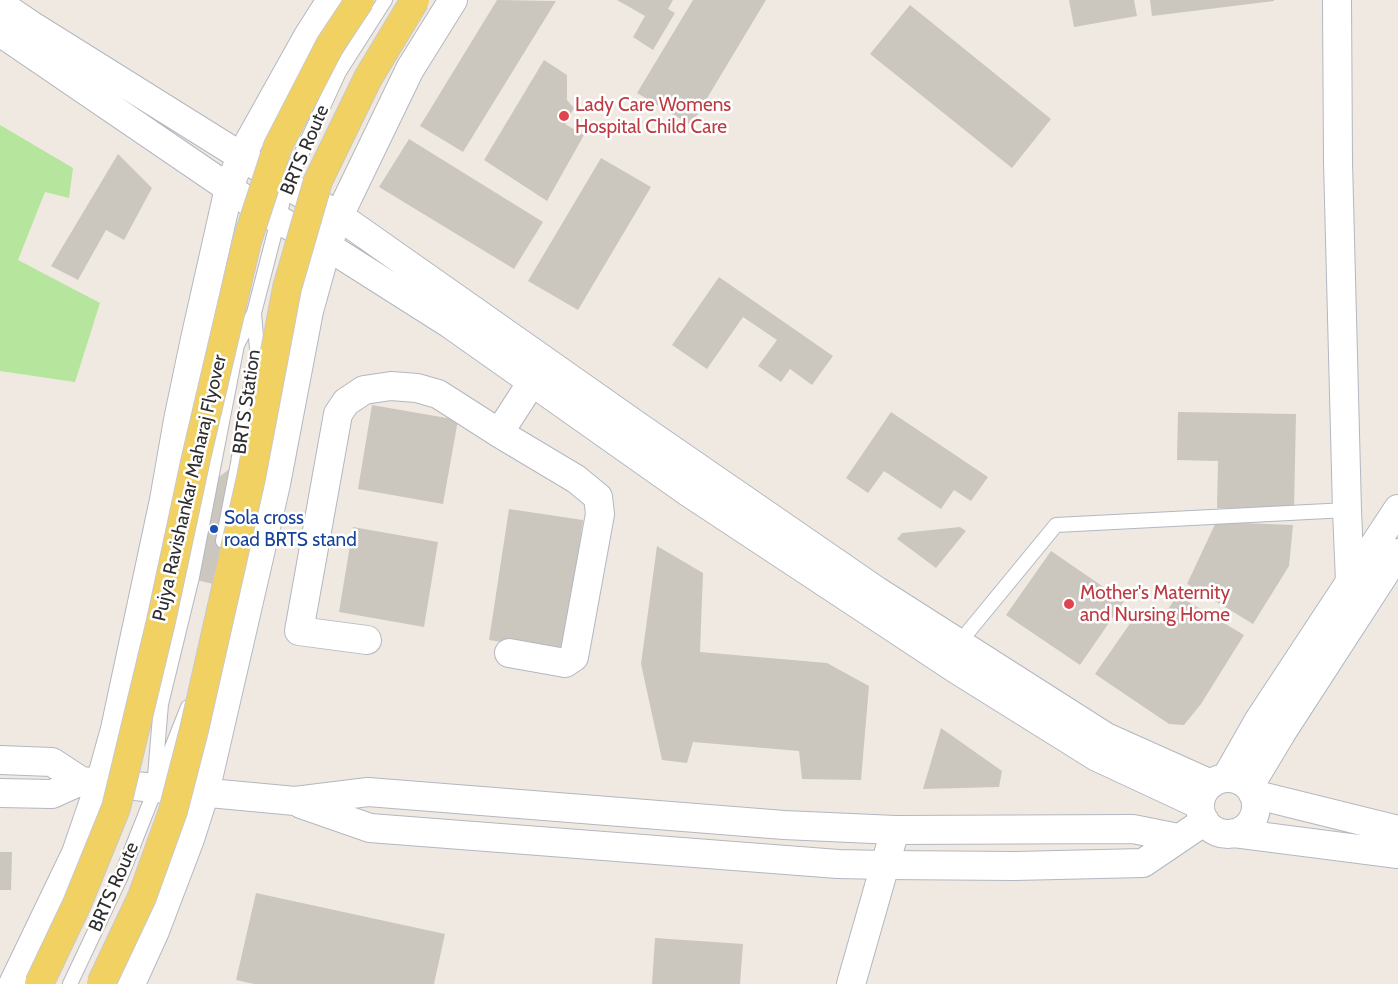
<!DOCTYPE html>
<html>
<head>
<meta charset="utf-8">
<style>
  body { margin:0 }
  canvas { display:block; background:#efe9e1 }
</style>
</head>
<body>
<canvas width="1398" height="984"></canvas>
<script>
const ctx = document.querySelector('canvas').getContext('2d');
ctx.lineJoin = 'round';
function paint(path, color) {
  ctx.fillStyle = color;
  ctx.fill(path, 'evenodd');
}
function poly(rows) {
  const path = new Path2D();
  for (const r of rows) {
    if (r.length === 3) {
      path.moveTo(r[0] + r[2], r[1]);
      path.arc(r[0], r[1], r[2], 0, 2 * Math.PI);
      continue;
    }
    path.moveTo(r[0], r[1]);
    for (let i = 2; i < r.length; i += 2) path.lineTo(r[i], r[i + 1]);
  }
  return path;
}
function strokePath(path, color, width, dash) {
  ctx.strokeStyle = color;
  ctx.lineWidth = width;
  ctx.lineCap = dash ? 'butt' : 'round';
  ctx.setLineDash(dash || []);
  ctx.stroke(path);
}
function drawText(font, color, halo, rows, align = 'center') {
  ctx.font = font + ' Cabin,sans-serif';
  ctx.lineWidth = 5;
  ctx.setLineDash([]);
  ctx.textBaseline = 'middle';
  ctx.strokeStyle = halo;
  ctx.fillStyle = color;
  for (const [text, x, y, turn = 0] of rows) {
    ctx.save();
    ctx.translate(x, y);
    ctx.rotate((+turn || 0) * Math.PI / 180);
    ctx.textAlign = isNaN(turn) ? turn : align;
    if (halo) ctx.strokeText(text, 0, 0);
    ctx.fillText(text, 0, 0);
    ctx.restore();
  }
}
paint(poly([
  [0,125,73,168,69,198,45,192,18,260,100,303,75,382,0,371]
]), '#b6e59e');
paint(poly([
  [497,0,556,1,463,152,420,126],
  [617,0,673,0,668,9,675,13,653,50,633,37,645,16],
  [693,0,766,0,691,125,637,93],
  [1069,0,1134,0,1137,16,1074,27],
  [1150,0,1274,0,1274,1,1152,16],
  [910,5,1051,119,1012,168,870,54],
  [544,60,567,75,567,100,574,108,565,124,584,135,547,201,484,160],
  [409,139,543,222,514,269,379,187],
  [118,154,152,188,124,240,106,230,78,280,51,266],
  [601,158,651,187,578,310,528,281],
  [719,277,833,356,812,385,790,369,781,382,758,366,777,340,743,317,707,369,672,345],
  [372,405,458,420,443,504,358,489],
  [891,412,988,477,971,501,954,490,941,509,884,471,868,493,846,478],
  [1178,412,1296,414,1294,509,1217,508,1218,461,1177,460],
  [237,463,213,584,192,579,215,480],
  [509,509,583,520,564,651,489,640],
  [1216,522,1293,525,1289,566,1253,624,1187,584],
  [353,527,438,542,424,627,339,612],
  [960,527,966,531,936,568,897,539,902,533],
  [657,546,703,573,700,652,827,663,869,686,861,780,802,779,799,751,693,742,687,763,662,760,641,664],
  [1051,551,1124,601,1080,665,1006,615],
  [1177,595,1244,635,1201,704,1184,725,1169,724,1095,674,1140,609,1159,624],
  [941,728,1002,771,999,787,923,789],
  [0,852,12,852,11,890,0,890],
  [256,893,445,934,434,984,254,984,236,980],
  [655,938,743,944,740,984,652,984]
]), '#cbc7bf');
const lane = poly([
  [223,541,238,463,257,349,254,313],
  [959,643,1056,525,1347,510],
  [154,788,161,704,192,577,237,345,254,313,287,185,339,72,385,0],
  [70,984,121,876,188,707]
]);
const street = poly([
  [1337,0,1338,162,1347,510,1350,582],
  [367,640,299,631,338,414,346,402,364,390,391,386,417,388,438,394,499,433],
  [509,653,565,663,574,657,600,514,598,497,576,479,499,433,532,382],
  [851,984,895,830]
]);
const secondary = poly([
  [0,4,31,25,287,185,339,216,639,427,877,591,1106,737,1211,784],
  [0,32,255,206,277,219,327,246,450,324,688,492,956,669,1097,757,1200,805],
  [0,760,52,762,81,781],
  [1226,778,1259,720,1398,509],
  [1228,806,28],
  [1249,787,1282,732,1398,553],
  [0,793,52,794,81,781,295,801,368,792,784,825,895,830,1133,829,1178,838],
  [1253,794,1398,830],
  [301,804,370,828,838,864,885,865,1015,866,1143,863,1205,821],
  [1234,833,1398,854],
  [13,984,76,853,100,783,115,729,164,500,178,420,195,339,229,188,241,156,308,36,331,0],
  [131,984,155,931,190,839,205,792,276,484,309,311,327,246,339,216,410,69,453,0]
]);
strokePath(lane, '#b4b7c1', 16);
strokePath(street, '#b4b7c1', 30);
strokePath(secondary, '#b4b7c1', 30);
strokePath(lane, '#fff', 14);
strokePath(street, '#fff', 28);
strokePath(secondary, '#fff', 28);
const primaryBridge = poly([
  [39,984,77,904,116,808,161,621,196,458,247,241,278,146,330,45,360,0],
  [101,984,142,897,173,811,194,730,251,478,287,288,318,181,368,78,415,0]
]);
strokePath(primaryBridge, '#c9c9c9', 30, []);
strokePath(primaryBridge, '#f2d163', 28);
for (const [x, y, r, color] of [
  [564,116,6,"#e0444e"],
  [214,529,5,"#1a4fb4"],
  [1069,604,6,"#e0444e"]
]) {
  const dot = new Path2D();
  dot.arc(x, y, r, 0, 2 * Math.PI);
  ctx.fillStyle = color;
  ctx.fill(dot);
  strokePath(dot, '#fff', 2);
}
drawText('19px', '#be3a42', '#fff', [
  ["Lady Care Womens",575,105],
  ["Hospital Child Care",575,127],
  ["Mother's Maternity",1080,593],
  ["and Nursing Home",1080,615]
], 'left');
drawText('19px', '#2e2e2e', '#fff', [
  ["BRTS Route",305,150,-67],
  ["BRTS Station",247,402,-82],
  ["Pujya Ravishankar Maharaj Flyover",190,488,-77],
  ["BRTS Route",114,887,-66]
]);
drawText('19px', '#164399', '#fff', [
  ["Sola cross",224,518],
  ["road BRTS stand",224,540]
], 'left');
</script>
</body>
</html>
